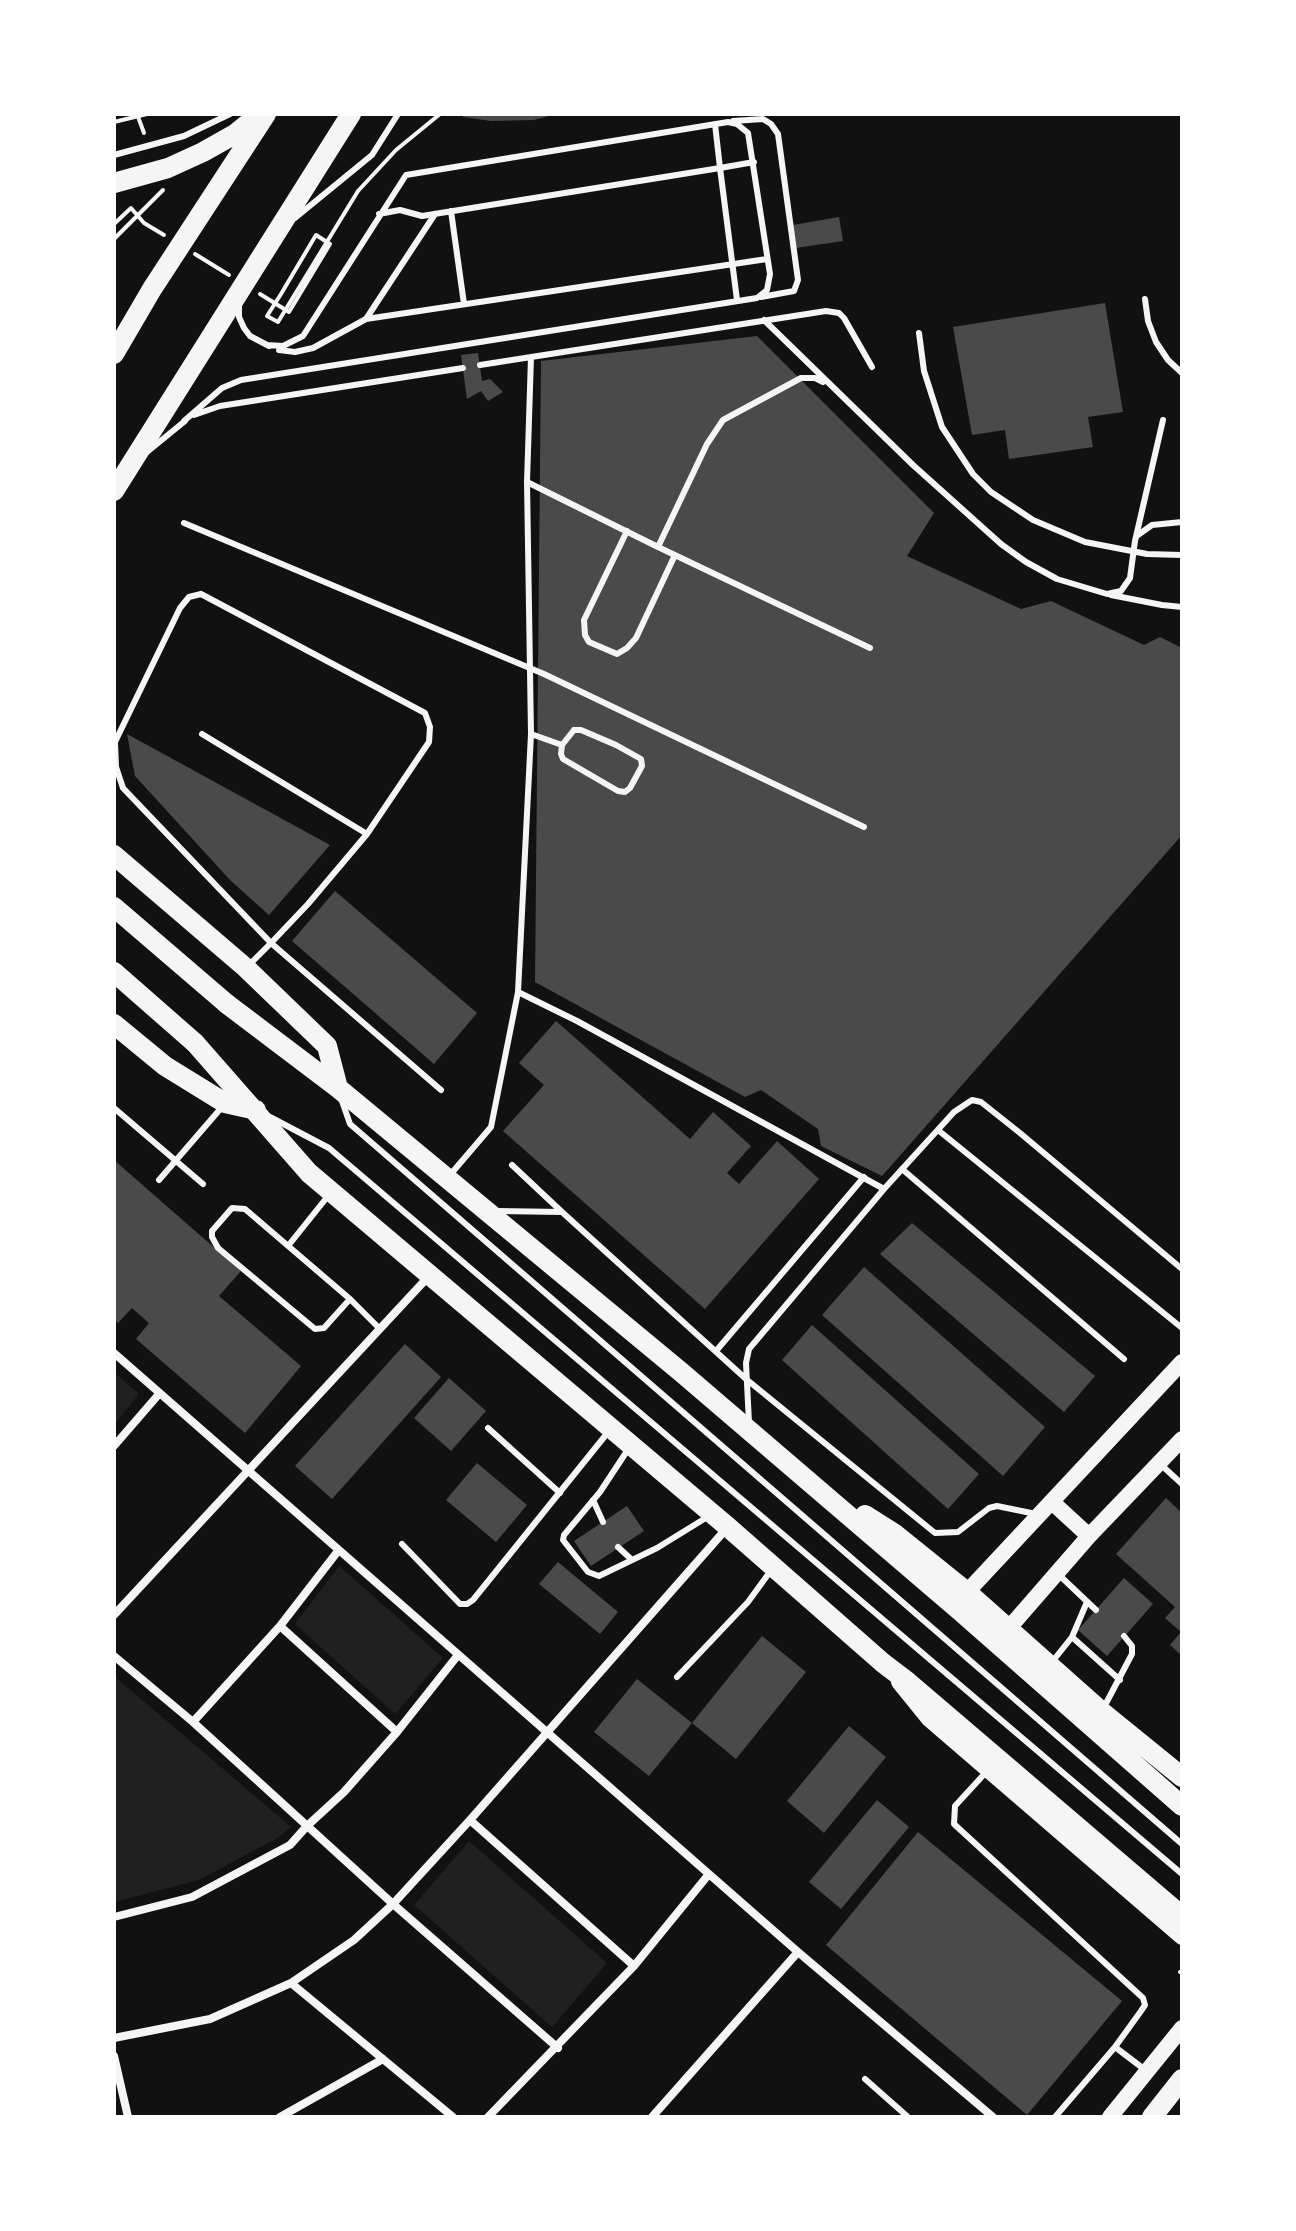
<!DOCTYPE html>
<html>
<head>
<meta charset="utf-8">
<style>
  body { margin:0 }
  #map { position:relative; width:1296px; height:2231px; overflow:hidden; background:#111; font-family:Raleway,sans-serif }
  canvas { display:block }
  .frame { position:absolute; inset:0; border:116px solid #fff; pointer-events:none }
</style>
</head>
<body>
<div id="map">
<canvas width="1296" height="2231"></canvas>
<div class="frame"></div>
</div>
<script>
const ctx = document.querySelector('canvas').getContext('2d');
ctx.lineJoin = 'round';
function paint(path, color) {
  ctx.fillStyle = color;
  ctx.fill(path, 'evenodd');
}
function poly(rows) {
  const path = new Path2D();
  for (const r of rows) {
    path.moveTo(r[0], r[1]);
    for (let i = 2; i < r.length; i += 2) path.lineTo(r[i], r[i + 1]);
  }
  return path;
}
function strokePath(path, color, width, dash) {
  ctx.strokeStyle = color;
  ctx.lineWidth = width;
  ctx.lineCap = dash ? 'butt' : 'round';
  ctx.setLineDash(dash || []);
  ctx.stroke(path);
}
paint(poly([
  [114,1372,139,1394,114,1425],
  [339,1566,443,1658,395,1714,295,1624],
  [114,1676,291,1827,279,1837,199,1880,114,1902],
  [469,1841,607,1963,552,2027,414,1905]
]), '#202020');
paint(poly([
  [463,114,553,114,553,115,534,120,491,121,463,117],
  [839,217,843,241,796,248,793,225],
  [1105,303,1123,412,1088,417,1093,447,1009,459,1005,430,972,435,953,327],
  [757,336,934,513,907,556,1021,609,1051,601,1144,645,1160,637,1182,648,1182,835,882,1176,821,1146,818,1129,761,1090,745,1097,535,982,541,361],
  [478,353,482,381,490,379,503,392,488,401,481,391,467,399,461,355],
  [127,734,330,845,269,915,230,880,135,776],
  [335,891,477,1013,434,1064,292,941],
  [556,1021,690,1139,713,1112,751,1146,727,1173,739,1184,777,1141,819,1179,705,1309,503,1131,544,1085,519,1063],
  [114,1160,241,1271,219,1296,301,1366,245,1433,136,1339,149,1323,132,1308,118,1323,114,1319],
  [912,1223,1095,1376,1064,1412,880,1254],
  [864,1267,1045,1427,1003,1476,822,1315],
  [812,1325,979,1474,948,1509,782,1360],
  [405,1344,441,1377,332,1499,295,1466],
  [449,1378,486,1411,451,1451,414,1418],
  [477,1463,527,1505,496,1542,446,1500],
  [1166,1498,1182,1513,1182,1656,1170,1645,1181,1632,1165,1618,1175,1607,1116,1554],
  [627,1506,644,1531,591,1566,574,1541],
  [558,1562,618,1612,600,1634,539,1584],
  [1124,1578,1153,1604,1107,1656,1078,1630],
  [762,1636,806,1672,736,1759,692,1723,649,1776,594,1732,637,1679,692,1723],
  [849,1726,886,1757,824,1833,787,1801],
  [877,1800,909,1827,841,1909,809,1882],
  [918,1832,1122,2001,1027,2115,826,1945]
]), '#4a4a4a');
strokePath(poly([
  [137,114,144,133],
  [114,122,147,114],
  [114,224,131,208,144,223,164,235],
  [114,239,163,190],
  [195,254,229,275],
  [260,294,289,312,330,244,316,235,281,294,267,316,278,322,358,191,396,150,440,114],
  [1180,1972,1182,1973]
]), '#f5f5f5', 4);
strokePath(poly([
  [733,121,763,119,771,124,778,134,798,280,794,291,761,297],
  [715,124,720,168,754,162],
  [114,155,184,136,230,114],
  [451,211,464,304],
  [379,214,400,210,422,216,720,168,737,300],
  [295,218,372,155,398,114],
  [1145,299,1148,321,1156,342,1168,360,1182,373],
  [239,303,239,317,244,328,250,336,269,346],
  [366,319,767,259],
  [764,320,913,465,1001,544,1026,562,1057,579,1107,594,1121,591,1130,578,1135,541,1163,420],
  [919,333,924,371,942,427,973,474,991,492,1033,520,1085,542,1147,554,1182,555],
  [279,350,295,352,313,348,366,319,435,214],
  [480,365,826,311,839,313,844,318,872,367],
  [194,415,220,406,463,368],
  [184,421,222,388,241,380,757,298,767,290,770,274,748,133,737,124,728,122,406,175,303,336,283,346,267,345],
  [147,452,185,421],
  [527,482,658,547,707,444,723,420,801,378,815,378,823,382],
  [184,523,544,674,864,827],
  [627,531,584,620,585,635,589,642,617,654,627,648,636,638,675,555],
  [1138,535,1152,525,1182,522],
  [658,547,870,648],
  [201,594,425,713,430,727,429,742,367,834,308,904,271,943,123,788,116,767,115,742,180,608,189,597,201,594],
  [1111,595,1162,605,1182,607],
  [574,730,581,730,616,745,641,759,642,766,630,788,625,792,618,791,563,759,561,754,562,745,574,730],
  [202,734,367,834],
  [531,734,562,745],
  [248,966,271,943,441,1090],
  [518,992,577,1021,884,1189],
  [342,1101,350,1124,1182,1844],
  [114,1108,203,1184],
  [270,1117,329,1148,1182,1874],
  [938,1130,1182,1328],
  [512,1165,562,1212],
  [902,1169,1124,1359],
  [450,1175,491,1127,518,992,531,734,527,482,531,357],
  [159,1180,222,1107],
  [497,1211,562,1212,746,1379,935,1533,958,1532,989,1508,997,1506,1036,1514],
  [288,1246,328,1196],
  [350,1299,324,1328,315,1329,218,1248,212,1237,212,1231,232,1208,245,1209,350,1299,380,1329],
  [716,1351,864,1177],
  [749,1423,746,1363,749,1349,884,1189,954,1112,972,1100,981,1102,1020,1133,1182,1269],
  [488,1428,560,1493],
  [629,1448,600,1492,564,1535,563,1540,588,1572,599,1576,657,1548,709,1516],
  [1159,1463,1182,1484],
  [593,1500,603,1522],
  [402,1544,460,1604,467,1604,473,1600,609,1431],
  [618,1547,632,1560],
  [1058,1574,1096,1610],
  [1072,1637,1087,1602],
  [1052,1662,1072,1637,1120,1680],
  [677,1677,748,1602,772,1569],
  [1103,1709,1132,1654,1132,1646,1124,1636],
  [988,1770,955,1806,954,1824,1143,1998,1145,2005,1141,2011,1115,2047,1144,2069],
  [865,2079,908,2117],
  [1055,2117,1115,2047]
]), '#f5f5f5', 6);
strokePath(poly([
  [114,1353,798,1952,993,2117],
  [114,1446,159,1394],
  [114,1615,429,1276],
  [280,1626,397,1732],
  [114,1656,193,1722,393,1904,558,2048],
  [193,1722,280,1626,338,1551],
  [470,1820,634,1966],
  [114,1917,192,1897,290,1845,307,1826,344,1792,397,1732,458,1655],
  [291,1983,453,2117],
  [114,2038,210,2019,291,1983,354,1940,393,1904,470,1820,727,1528],
  [114,2056,128,2117],
  [280,2117,383,2059],
  [488,2117,634,1966,709,1874],
  [652,2117,798,1952]
]), '#f5f5f5', 8);
strokePath(poly([
  [1052,1502,1089,1536],
  [967,1592,1182,1362],
  [1009,1628,1089,1536,1182,1439],
  [899,1682,929,1719,1182,1937],
  [1110,2117,1182,2028]
]), '#f5f5f5', 16);
strokePath(poly([
  [114,183,168,168,203,152,235,134,256,117],
  [114,354,152,289,266,114],
  [114,491,351,114],
  [114,855,246,968,327,1046,338,1088],
  [227,1004,338,1088,681,1372,960,1611,1182,1806],
  [114,1024,165,1066,225,1103,256,1110],
  [195,1043,309,1173,728,1527,883,1663,908,1682,1182,1916],
  [865,1515,895,1534,967,1592,1102,1712,1182,1777],
  [1152,2117,1182,2079]
]), '#f5f5f5', 20);
strokePath(poly([
  [114,907,227,1004],
  [114,972,195,1043]
]), '#f5f5f5', 20);
</script>
</body>
</html>
